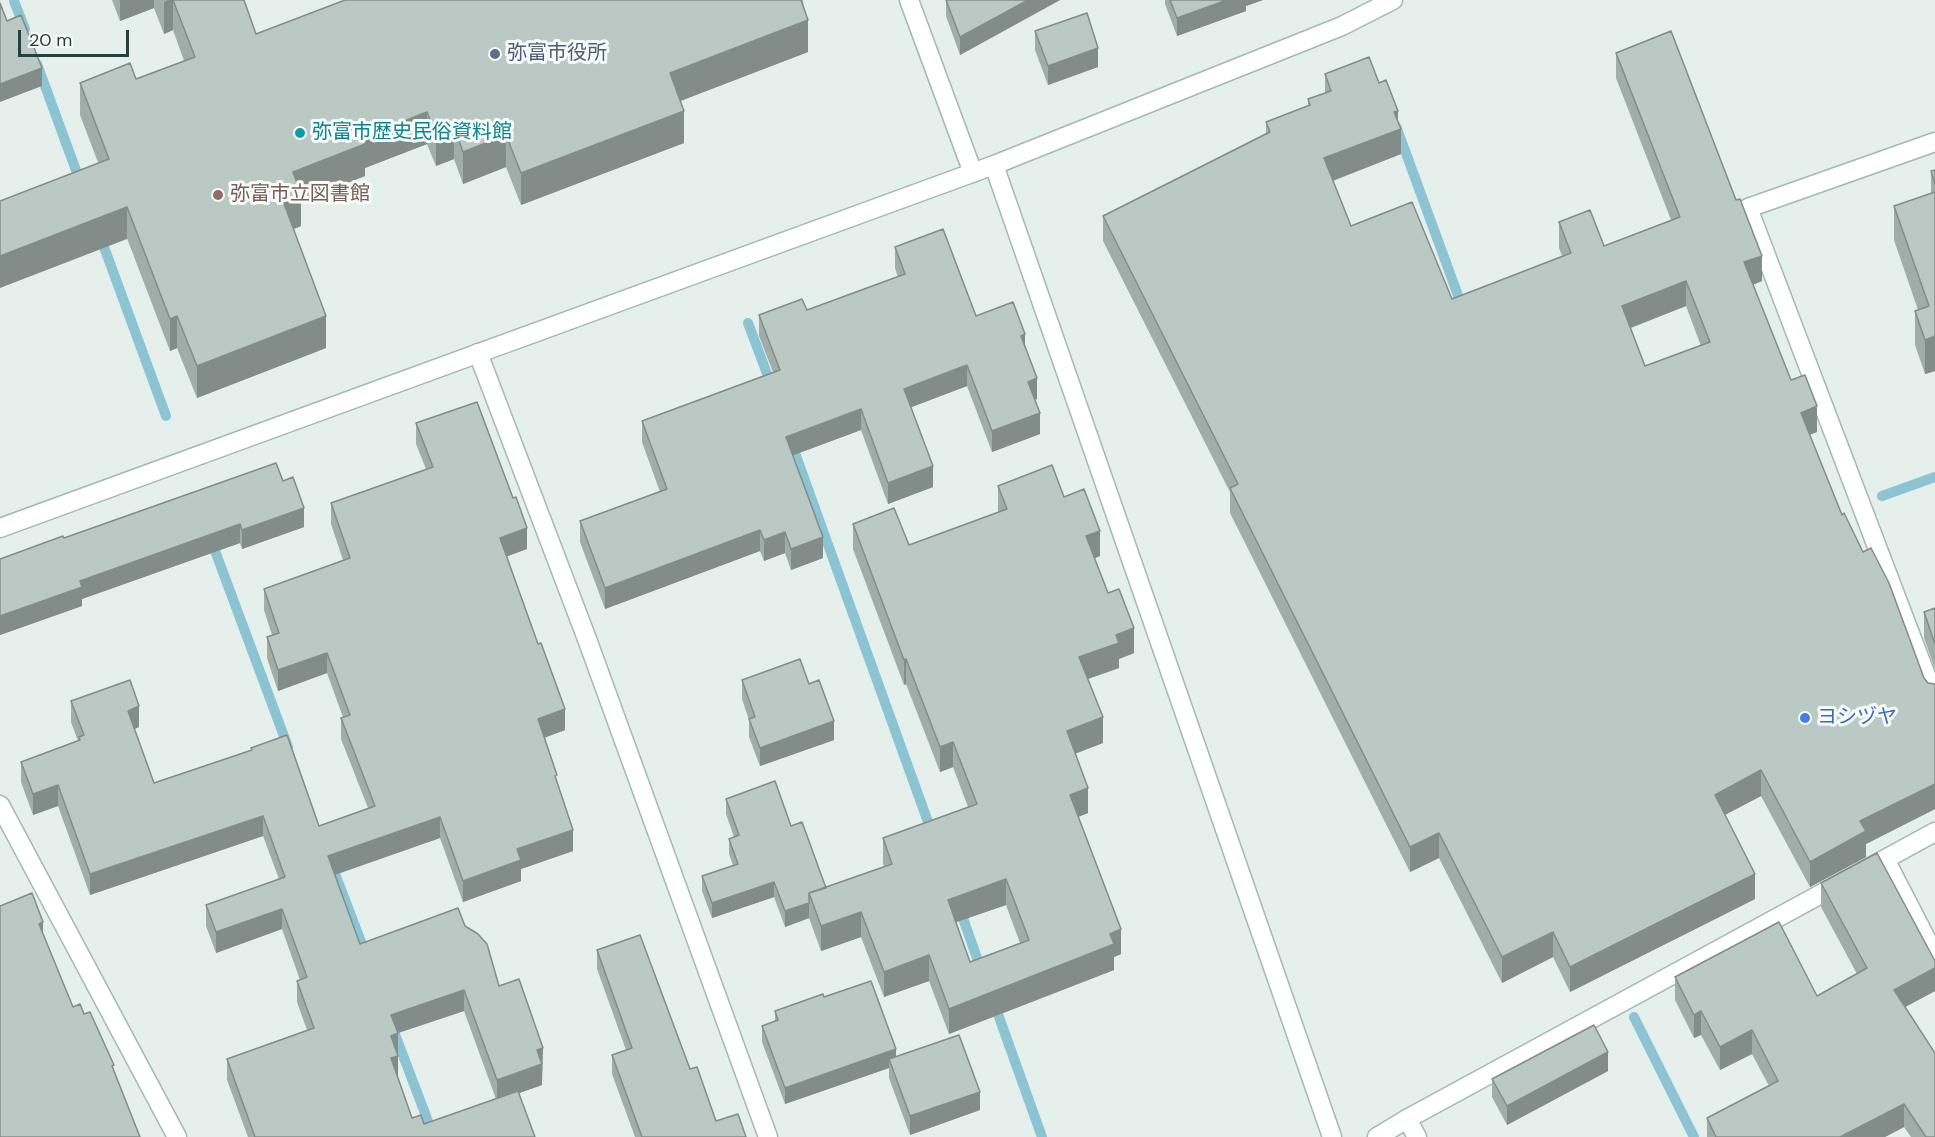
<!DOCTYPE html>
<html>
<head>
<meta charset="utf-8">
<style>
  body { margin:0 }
  #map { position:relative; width:1935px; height:1137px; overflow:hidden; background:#e5efeb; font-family:"DM Sans",sans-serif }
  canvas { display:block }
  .scale { position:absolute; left:18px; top:30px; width:111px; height:27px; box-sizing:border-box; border:3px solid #24413b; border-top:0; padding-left:8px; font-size:18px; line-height:21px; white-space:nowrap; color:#24413b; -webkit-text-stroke:4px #f6fbf9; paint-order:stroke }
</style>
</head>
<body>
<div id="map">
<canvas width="1935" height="1137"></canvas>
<div class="scale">20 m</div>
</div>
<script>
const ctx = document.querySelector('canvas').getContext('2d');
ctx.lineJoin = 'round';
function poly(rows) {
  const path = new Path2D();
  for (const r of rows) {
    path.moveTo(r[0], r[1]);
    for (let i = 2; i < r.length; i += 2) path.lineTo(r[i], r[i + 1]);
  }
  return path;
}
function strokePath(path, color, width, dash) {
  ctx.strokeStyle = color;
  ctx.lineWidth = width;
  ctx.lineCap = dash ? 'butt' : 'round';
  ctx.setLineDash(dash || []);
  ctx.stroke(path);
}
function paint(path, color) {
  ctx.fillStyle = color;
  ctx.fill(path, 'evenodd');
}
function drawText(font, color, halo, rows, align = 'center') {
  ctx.font = font + ' "DM Sans","Noto Sans JP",sans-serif';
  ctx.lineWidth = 6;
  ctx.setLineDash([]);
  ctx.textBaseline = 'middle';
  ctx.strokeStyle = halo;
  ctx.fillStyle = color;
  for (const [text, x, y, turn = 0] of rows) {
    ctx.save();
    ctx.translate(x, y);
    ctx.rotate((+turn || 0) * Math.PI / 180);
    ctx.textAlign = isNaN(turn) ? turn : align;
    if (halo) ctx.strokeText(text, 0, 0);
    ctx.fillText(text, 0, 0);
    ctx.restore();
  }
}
strokePath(poly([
  [14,1,25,29],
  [37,64,81,184],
  [1396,126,1463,309],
  [100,236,166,416],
  [748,323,772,387],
  [791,442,932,833],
  [1882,496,1935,477],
  [211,540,288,747],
  [331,863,366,955],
  [959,907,982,972],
  [994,1003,1042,1137],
  [1634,1017,1694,1137],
  [393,1029,434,1137]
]), '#8dc4d4', 10);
const minor = poly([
  [909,0,973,173],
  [1935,142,1748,208,1935,699],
  [478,353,587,639,768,1137],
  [0,805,177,1137],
  [1885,859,1935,956],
  [1377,1137,1407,1119,1935,832]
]);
const tertiary = poly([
  [994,165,1332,1137],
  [0,528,994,165,1342,26,1393,0],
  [1407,1119,1417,1137]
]);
strokePath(minor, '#a7b7b3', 21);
strokePath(tertiary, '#a7b7b3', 21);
strokePath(minor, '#fff', 18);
strokePath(tertiary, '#fff', 18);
paint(poly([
  [112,0,244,0,256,34,803,0,808,52,680,101,684,143,521,205,506,167,463,184,454,159,436,166,427,144,365,168,365,176,301,201,301,226,294,229,326,348,197,398,177,348,170,351,80,115,80,83,136,79,184,61,173,30,164,34,154,8,120,21],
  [946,0,1060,0,960,55,946,16],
  [1165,0,1263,0,1246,6,1246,11,1177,36,1165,4],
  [1035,31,1098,67,1048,85,1035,50],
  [1616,53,1762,281,1753,285,1791,380,1817,432,1809,435,1842,515,1924,678,1928,683,1935,684,1935,809,1866,844,1866,857,1810,887,1761,796,1725,815,1755,899,1570,992,1553,957,1502,983,1439,858,1410,872,1230,513,1230,492,1103,241,1103,216,1266,133,1266,122,1308,106,1308,99,1325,93,1325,74,1379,83,1398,121,1401,154,1333,181,1351,226,1452,299,1562,256,1559,248,1559,222,1604,246,1671,220,1616,78],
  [1686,306,1701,346,1645,366,1631,328],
  [1935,170,1935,371,1925,374,1915,345,1915,311,1918,310,1894,240,1894,206,1931,193,1931,171],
  [895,247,976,316,1025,346,1037,399,1034,400,1040,434,992,452,967,386,911,407,933,487,888,504,861,430,793,455,823,558,791,570,785,553,764,561,760,551,605,609,580,542,580,521,660,492,642,442,642,421,773,372,759,336,759,315,807,310,898,277,895,268],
  [416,423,527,549,507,556,565,730,544,738,557,784,573,851,521,869,521,881,463,902,440,838,335,875,360,944,465,926,499,986,543,1069,542,1069,542,1085,519,1093,535,1137,248,1137,227,1080,227,1059,307,1030,297,1002,297,981,300,980,282,929,216,953,206,926,206,905,279,879,263,836,90,895,58,806,33,815,21,782,21,762,78,741,71,722,71,701,139,727,134,729,154,783,251,750,251,748,319,826,368,808,341,739,341,718,343,717,327,673,278,691,267,658,267,637,272,635,264,610,264,589,343,560,331,524,331,503,426,469,416,444],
  [464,1011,496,1099,424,1124,412,1118,398,1077,398,1033],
  [283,481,304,527,242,549,240,543,82,599,82,606,0,635,0,559,64,538],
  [998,486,1064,497,1100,556,1094,558,1108,593,1134,653,1119,659,1119,668,1088,679,1103,743,1075,753,1088,813,1078,817,1121,954,1114,957,1114,970,949,1034,929,981,884,997,861,937,821,951,809,918,785,927,774,897,712,918,702,891,702,876,733,865,729,854,729,839,734,837,726,814,726,799,791,826,826,888,884,867,883,863,883,838,968,807,953,767,940,772,906,684,904,685,853,549,853,524,909,545,998,512],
  [1006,905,1020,943,970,962,956,922],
  [1935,608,1935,669,1924,638,1924,612],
  [742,680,809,684,834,740,760,766,749,737,749,720,742,699],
  [1821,883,1935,961,1935,991,1905,1007,1935,1137,1911,1137,1904,1127,1885,1137,1707,1137,1707,1118,1769,1086,1752,1054,1720,1070,1701,1035,1694,1038,1675,1000,1675,977,1817,996,1857,974,1821,907],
  [597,950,690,1069,716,1121,746,1137,635,1137,612,1074,612,1055,626,1050,597,969],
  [824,997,896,1057,980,1110,910,1135,889,1078,889,1068,785,1104,762,1042,762,1026,775,1022,775,1011],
  [1608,1071,1507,1125,1492,1097,1492,1079]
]), '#a0ada9');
paint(poly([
  [120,0,154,0,154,8,120,21],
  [168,0,173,0,173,30,164,34,164,2],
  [1028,0,1060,0,960,55,960,37],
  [1227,0,1263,0,1246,6,1246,11,1177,36,1177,18],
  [808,20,808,52,670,105,670,73],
  [1098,48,1098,67,1048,85,1048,66],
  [42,68,42,86,0,102,0,84],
  [684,111,684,143,521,205,521,173],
  [1398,111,1398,130,1401,129,1401,154,1324,184,1324,158,1394,112],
  [427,112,427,144,365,168,365,176,301,201,301,226,283,233,283,201,293,172,363,137],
  [454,127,454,159,436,166,436,134],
  [506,135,506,167,463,184,463,152],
  [127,207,127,239,0,288,0,256],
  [1762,256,1762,281,1744,288,1744,262],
  [1686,281,1686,306,1622,331,1622,306],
  [177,316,177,348,170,351,170,319],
  [326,316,326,348,197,398,197,366],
  [1025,334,1025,355,1021,336],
  [1935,336,1935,371,1925,374,1925,340],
  [967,365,967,386,904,410,904,389],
  [1037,378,1037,399,1028,402,1028,382],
  [1817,406,1817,432,1801,438,1801,413],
  [861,409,861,430,786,458,786,437],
  [1040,413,1040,434,992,452,992,431],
  [933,466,933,487,888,504,888,483],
  [304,508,304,527,242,549,242,530],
  [240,524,240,543,82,599,82,606,0,635,0,616,80,581],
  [527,528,527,549,500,559,500,538],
  [760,530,760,551,605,609,605,588],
  [1100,531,1100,556,1086,562,1086,536],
  [785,532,785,553,764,561,764,540],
  [823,537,823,558,791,570,791,549],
  [1134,628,1134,653,1119,659,1119,668,1079,682,1079,657,1116,635],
  [327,653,327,673,278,691,278,670],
  [906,659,906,684,904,685,904,660],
  [139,706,139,727,128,732,128,711],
  [565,709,565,730,538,740,538,719],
  [1103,717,1103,743,1067,757,1067,731],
  [834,721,834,740,760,766,760,748],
  [953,742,953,767,940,772,940,747],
  [1761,770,1761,796,1715,820,1715,795],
  [1935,784,1935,809,1866,844,1866,857,1810,887,1810,862,1860,821],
  [58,785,58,806,33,815,33,794],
  [1088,788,1088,813,1070,820,1070,795],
  [263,816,263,836,90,895,90,874],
  [440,817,440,838,328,877,328,856],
  [573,830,573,851,521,869,521,881,463,902,463,881,517,849],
  [1439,833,1439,858,1410,872,1410,847],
  [1755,874,1755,899,1570,992,1570,967],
  [1006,879,1006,905,948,925,948,900],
  [774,882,774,897,712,918,712,903],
  [809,903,809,918,785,927,785,911],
  [282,909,282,929,216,953,216,932],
  [861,912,861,937,821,951,821,926],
  [43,922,43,938,39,924],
  [1121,929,1121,954,1114,957,1114,970,949,1034,949,1009],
  [1553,932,1553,957,1502,983,1502,957],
  [929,955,929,981,884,997,884,972],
  [1935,968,1935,991,1894,1013,1894,990],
  [464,990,464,1011,398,1033,398,1054,391,1056,391,1015],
  [1701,1011,1701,1035,1694,1038,1694,1015],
  [1752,1030,1752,1054,1720,1070,1720,1047],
  [543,1048,542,1085,497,1101,497,1080,537,1050],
  [896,1049,896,1066,889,1059,889,1068,785,1104,785,1088],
  [1608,1052,1608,1071,1507,1125,1507,1106],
  [398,1056,398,1077,391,1079,391,1058],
  [980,1092,980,1110,910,1135,910,1116],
  [1904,1104,1904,1127,1885,1137,1840,1137]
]), '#828d89');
const building = poly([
  [173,0,244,0,256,34,345,0,801,0,808,20,670,73,684,111,521,173,506,135,463,152,454,127,436,134,427,112,363,137,365,144,293,172,301,194,283,201,326,316,197,366,177,316,170,319,127,207,0,256,0,201,109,159,80,83,130,63,136,79,195,57,173,0],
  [946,0,1028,0,960,37,946,0],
  [1170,0,1227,0,1177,18,1170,0],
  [0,3,7,21,21,15,42,68,0,84,0,3],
  [1087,13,1098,48,1048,66,1035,31,1087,13],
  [1671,31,1736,200,1740,199,1762,256,1744,262,1791,380,1805,375,1817,406,1801,413,1842,515,1844,513,1863,552,1871,548,1889,583,1924,678,1928,683,1935,684,1935,784,1860,821,1866,831,1810,862,1761,770,1715,795,1755,874,1570,967,1553,932,1502,957,1439,833,1410,847,1230,488,1238,484,1103,216,1270,132,1266,122,1310,105,1308,99,1331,91,1325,74,1369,57,1379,83,1386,80,1398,111,1394,112,1401,129,1324,158,1351,226,1412,202,1452,299,1571,253,1559,222,1590,210,1604,246,1680,217,1616,53,1671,31],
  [1686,281,1710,342,1645,366,1622,306,1686,281],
  [1935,170,1935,184,1931,171,1935,170],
  [1935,192,1935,336,1925,340,1915,311,1929,306,1894,206,1935,192],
  [943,229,976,316,1013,302,1025,334,1021,336,1037,378,1028,382,1040,413,992,431,967,365,904,389,933,466,888,483,861,409,786,437,823,537,791,549,785,532,764,540,760,530,605,588,580,521,667,489,642,421,780,370,759,315,802,299,807,310,905,274,895,247,943,229],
  [477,402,513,498,516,497,527,528,500,538,538,644,541,643,565,709,538,719,557,775,555,776,573,830,517,849,521,860,463,881,440,817,328,856,360,944,458,908,465,926,478,934,487,944,499,986,519,979,543,1048,537,1050,542,1064,497,1080,464,990,391,1015,398,1033,391,1036,398,1056,391,1058,412,1118,421,1115,424,1124,518,1091,535,1137,255,1137,227,1059,314,1028,297,981,307,977,282,909,216,932,206,905,285,877,263,816,90,874,58,785,33,794,21,762,80,740,79,737,84,735,71,701,130,680,139,706,128,711,154,783,252,750,251,748,287,735,319,826,375,806,341,718,350,715,327,653,278,670,267,637,279,633,264,589,350,558,331,503,433,467,416,423,477,402],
  [276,463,283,481,293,477,304,508,242,530,240,524,80,581,82,587,0,616,0,559,63,536,64,538,276,463],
  [1052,465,1064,497,1084,489,1100,531,1086,536,1108,593,1119,589,1134,628,1116,635,1119,643,1079,657,1103,717,1067,731,1088,788,1070,795,1121,929,1110,934,1114,944,949,1009,929,955,884,972,861,912,821,926,809,893,892,864,883,838,977,804,953,742,940,747,906,659,904,660,853,524,894,508,909,545,1007,509,998,486,1052,465],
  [1006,879,1029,940,970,962,948,900,1006,879],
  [1935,608,1935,644,1924,612,1935,608],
  [800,659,809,684,819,680,834,721,760,748,749,719,755,717,742,680,800,659],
  [775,781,791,826,802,822,826,888,809,893,809,903,785,911,774,882,712,903,702,876,738,864,729,839,739,835,726,799,775,781],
  [1877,853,1935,961,1935,968,1894,990,1935,1053,1935,1137,1926,1137,1904,1104,1840,1137,1716,1137,1707,1118,1778,1081,1752,1030,1720,1047,1701,1011,1694,1015,1675,977,1779,922,1817,996,1867,968,1821,883,1877,853],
  [32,893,43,922,39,924,73,1007,80,1004,84,1014,90,1012,114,1065,112,1066,140,1137,0,1137,0,906,32,893],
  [640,935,690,1069,697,1067,716,1121,738,1114,746,1137,642,1137,612,1055,632,1048,597,950,640,935],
  [871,981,896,1049,785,1088,762,1026,778,1020,775,1011,823,994,824,997,871,981],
  [1594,1025,1608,1052,1507,1106,1492,1079,1594,1025],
  [959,1035,980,1092,910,1116,889,1059,959,1035]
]);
paint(building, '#bac9c4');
strokePath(building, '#828d89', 1.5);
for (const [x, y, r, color] of [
  [495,54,6,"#5c6f8a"],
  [300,133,6,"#0f9aa8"],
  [218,195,6,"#8d6e63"],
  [1805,718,6,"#3f7fe0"]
]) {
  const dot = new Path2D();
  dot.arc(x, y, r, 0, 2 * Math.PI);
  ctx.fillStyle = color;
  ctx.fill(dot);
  strokePath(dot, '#f6fbf9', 2);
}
drawText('20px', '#4e5e75', '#f6fbf9', [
  ["弥富市役所",507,54]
], 'left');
drawText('20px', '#0d838f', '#f6fbf9', [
  ["弥富市歴史民俗資料館",312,133]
], 'left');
drawText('20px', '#785e54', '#f6fbf9', [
  ["弥富市立図書館",230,195]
], 'left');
drawText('20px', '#366cbe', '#f6fbf9', [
  ["ヨシヅヤ",1817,718]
], 'left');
</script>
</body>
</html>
